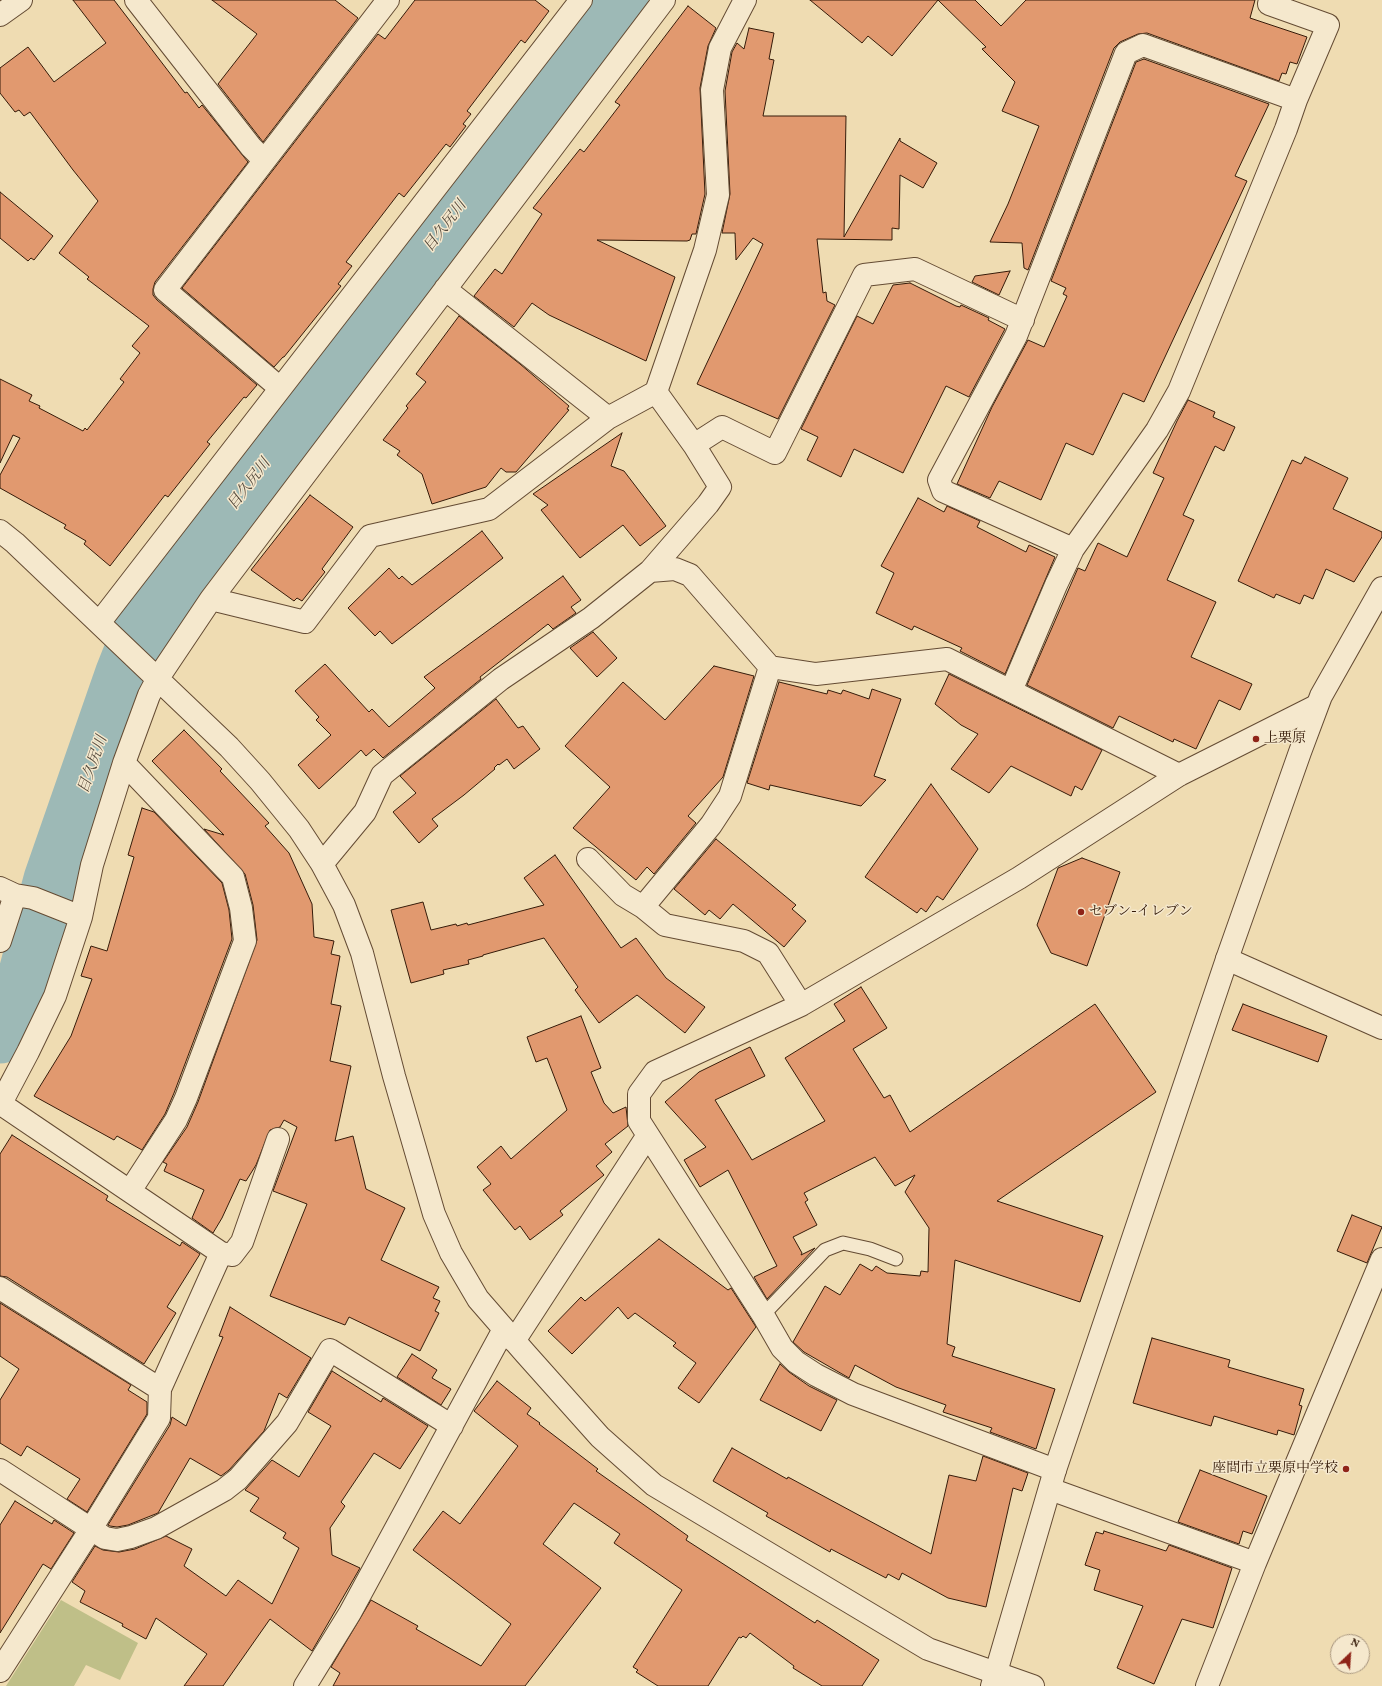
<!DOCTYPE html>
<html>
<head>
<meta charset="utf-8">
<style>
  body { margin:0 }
  #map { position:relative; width:1382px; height:1686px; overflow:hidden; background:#efdcb2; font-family:Vollkorn,serif }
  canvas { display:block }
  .north { position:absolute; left:1330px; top:1634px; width:40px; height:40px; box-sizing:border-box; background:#f5e8cd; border:1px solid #a8967f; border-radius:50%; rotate:25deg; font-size:11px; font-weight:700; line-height:16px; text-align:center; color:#351b09 }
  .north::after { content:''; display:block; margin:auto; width:14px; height:18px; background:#8f2418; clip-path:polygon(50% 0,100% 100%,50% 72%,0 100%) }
</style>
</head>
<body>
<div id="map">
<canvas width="1382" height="1686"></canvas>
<div class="north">N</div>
</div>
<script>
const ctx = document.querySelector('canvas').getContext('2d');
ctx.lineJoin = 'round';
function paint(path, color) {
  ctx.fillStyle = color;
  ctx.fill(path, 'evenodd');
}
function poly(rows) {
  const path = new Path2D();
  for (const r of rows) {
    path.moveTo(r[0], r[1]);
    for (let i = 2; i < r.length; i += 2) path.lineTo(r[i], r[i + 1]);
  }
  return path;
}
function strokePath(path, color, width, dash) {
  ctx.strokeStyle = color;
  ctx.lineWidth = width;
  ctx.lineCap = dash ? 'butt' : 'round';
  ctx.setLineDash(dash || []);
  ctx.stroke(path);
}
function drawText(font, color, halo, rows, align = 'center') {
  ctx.font = font + ' Vollkorn,"Noto Serif JP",serif';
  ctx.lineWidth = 3;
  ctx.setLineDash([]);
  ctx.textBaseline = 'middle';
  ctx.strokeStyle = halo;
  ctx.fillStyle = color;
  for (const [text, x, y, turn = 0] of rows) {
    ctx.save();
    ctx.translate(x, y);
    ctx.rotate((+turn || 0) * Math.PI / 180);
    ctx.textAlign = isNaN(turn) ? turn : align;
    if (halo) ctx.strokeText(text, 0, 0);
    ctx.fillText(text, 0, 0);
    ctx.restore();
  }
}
paint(poly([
  [61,1600,138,1643,120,1680,86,1665,74,1686,6,1686]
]), '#bfbf88');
strokePath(poly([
  [0,1033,18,1000,29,973,54,880,125,676,144,628,154,611,618,0]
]), '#9db9b6', 61);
const building = poly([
  [73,0,114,0,185,93,187,92,199,108,202,105,248,162,155,282,153,289,153,295,157,300,257,385,246,398,244,397,207,442,210,444,168,497,165,495,110,566,84,544,86,541,64,528,66,525,0,488,0,475,20,438,13,435,0,463,0,379,32,395,29,401,40,406,39,408,83,431,85,428,87,430,124,382,120,379,140,353,132,346,149,326,87,279,89,277,59,253,98,201,73,170,30,112,24,116,19,110,15,112,0,93,0,68,28,47,54,82,106,43,73,0],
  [212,0,335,0,358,18,263,142,218,84,257,34,212,0],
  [415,0,535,0,549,11,525,43,521,40,467,111,471,114,463,124,466,126,450,147,446,144,404,197,399,193,346,262,352,266,338,284,341,286,284,357,283,357,274,367,182,288,378,34,385,39,415,0],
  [810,0,938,0,892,56,868,36,862,43,810,0],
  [938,0,975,0,1001,26,1026,0,1255,0,1250,18,1307,37,1297,64,1290,62,1286,74,1282,73,1279,81,1147,33,1138,34,1120,42,1114,48,1028,270,1024,268,1022,243,990,242,1008,204,1039,126,1002,111,1015,82,982,49,986,47,938,0],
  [688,6,716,28,708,46,700,88,705,194,696,234,692,234,690,240,687,241,597,240,675,277,646,361,549,315,532,303,514,327,474,296,495,269,502,274,542,214,533,208,580,149,584,152,620,105,615,102,688,6],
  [749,28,774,33,769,59,774,60,763,116,846,116,844,237,900,138,900,141,937,163,923,188,900,175,899,229,892,228,892,240,817,239,823,293,826,292,827,301,835,305,778,419,697,384,763,244,753,238,736,260,735,233,722,233,730,194,725,91,732,52,737,43,744,49,749,28],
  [1144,59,1269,104,1235,176,1247,181,1144,402,1123,393,1093,455,1066,443,1041,500,999,481,990,498,957,484,992,407,1028,340,1044,347,1067,296,1063,294,1066,288,1051,281,1136,62,1144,59],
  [0,192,53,236,34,260,31,258,28,261,0,238,0,192],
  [1010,271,999,295,972,282,975,276,1010,271],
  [910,283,956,306,960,307,961,305,989,318,988,320,1005,329,969,397,946,386,903,473,854,449,841,477,807,460,818,437,801,429,857,316,873,324,893,285,910,283],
  [459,316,520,364,569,406,567,409,569,410,516,472,506,472,501,468,486,487,432,504,422,474,397,455,400,451,383,440,408,408,406,406,426,382,416,374,459,316],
  [1188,400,1215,412,1213,417,1235,427,1224,451,1215,446,1183,515,1194,520,1167,580,1216,602,1191,657,1252,684,1240,710,1219,700,1196,749,1174,739,1173,742,1119,716,1113,728,1027,685,1078,568,1085,571,1098,543,1127,557,1164,478,1153,473,1177,421,1188,400],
  [622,433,611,466,624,471,666,526,640,546,623,525,580,558,541,510,548,505,533,494,622,433],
  [1305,457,1348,478,1333,509,1382,532,1382,537,1354,582,1326,569,1313,599,1304,595,1300,604,1276,594,1274,598,1238,581,1292,460,1301,464,1305,457],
  [310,495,353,527,322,569,325,572,302,601,297,598,294,601,251,570,310,495],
  [918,498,944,512,947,506,980,521,977,527,1026,552,1029,545,1055,557,1005,674,960,651,962,648,914,626,912,630,876,613,894,573,881,566,918,498],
  [482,531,503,558,392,644,380,631,375,636,348,608,389,568,399,579,402,576,412,585,482,531],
  [563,576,581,600,571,607,576,613,553,629,548,624,480,677,481,679,383,758,374,749,366,756,361,750,319,789,298,765,331,735,316,720,319,717,295,691,325,664,369,712,372,709,389,727,435,688,424,677,563,576],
  [593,632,617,658,597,677,570,648,593,632],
  [714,666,754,676,723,777,688,816,696,823,654,874,647,867,636,880,573,828,610,787,565,746,623,682,665,720,714,666],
  [949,674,1102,750,1082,790,1075,786,1071,796,1011,766,989,793,951,769,978,734,961,725,935,704,949,674],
  [779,682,827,694,828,690,841,694,843,690,869,699,872,689,901,699,874,776,886,780,861,806,770,785,769,790,747,783,779,682],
  [496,699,518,728,523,726,540,749,514,769,507,759,499,765,498,764,494,768,495,769,464,795,432,819,438,826,419,843,393,812,416,793,400,776,496,699],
  [184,730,222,769,220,771,269,823,265,826,289,853,312,904,314,937,334,941,331,954,340,956,331,1004,341,1006,330,1061,351,1066,335,1141,353,1136,366,1189,405,1208,381,1260,439,1287,433,1298,440,1301,435,1311,439,1313,420,1351,349,1317,345,1325,270,1296,307,1204,273,1191,297,1127,284,1120,280,1127,270,1130,256,1165,246,1181,240,1179,222,1218,213,1233,192,1218,204,1190,164,1171,167,1164,163,1162,187,1127,198,1102,257,940,253,905,245,874,204,829,224,835,152,761,184,730],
  [931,784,978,849,943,900,937,896,926,912,921,908,917,913,865,877,931,784],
  [142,808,154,812,222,883,229,910,232,939,174,1093,165,1114,142,1150,117,1136,114,1140,34,1096,71,1036,92,979,81,976,91,946,107,951,134,857,128,855,142,808],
  [716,839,796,905,792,909,806,921,784,947,733,904,720,919,709,910,705,915,674,889,716,839],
  [555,855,621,948,636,938,666,978,705,1007,685,1033,637,995,599,1023,575,990,578,987,544,938,483,955,483,956,468,960,469,964,443,970,444,974,411,983,391,910,423,902,431,930,456,924,457,926,467,923,468,925,544,905,524,878,555,855],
  [1082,858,1120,872,1087,966,1051,953,1037,925,1058,868,1082,858],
  [861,987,887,1028,853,1049,884,1098,890,1095,910,1132,1095,1004,1156,1092,997,1201,1103,1236,1080,1302,955,1260,947,1344,955,1347,952,1356,1055,1389,1036,1449,990,1432,992,1428,943,1412,946,1405,896,1387,855,1365,849,1378,804,1352,793,1342,825,1286,840,1295,860,1264,872,1271,876,1266,887,1273,920,1276,921,1271,928,1272,929,1228,905,1192,915,1175,895,1186,875,1157,804,1193,808,1200,805,1202,817,1225,793,1237,802,1253,801,1255,815,1248,767,1299,754,1277,777,1266,728,1170,700,1187,684,1160,706,1147,665,1102,699,1072,750,1047,765,1076,715,1100,752,1160,825,1121,785,1058,845,1021,834,1004,861,987],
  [1243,1004,1327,1036,1318,1062,1232,1030,1243,1004],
  [581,1016,601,1068,591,1072,604,1103,613,1113,626,1107,628,1126,605,1144,612,1152,596,1166,604,1175,560,1211,563,1215,530,1240,520,1226,515,1230,483,1190,491,1184,477,1167,501,1146,511,1159,567,1110,547,1058,536,1062,527,1037,581,1016],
  [12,1135,108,1196,106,1200,180,1246,182,1242,200,1254,167,1307,176,1313,144,1364,7,1277,0,1276,0,1154,12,1135],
  [1352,1215,1382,1227,1367,1263,1337,1251,1352,1215],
  [659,1239,728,1290,731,1288,756,1327,699,1403,678,1388,696,1363,673,1346,676,1343,635,1313,628,1319,618,1307,572,1354,548,1331,581,1297,585,1301,659,1239],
  [0,1303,131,1385,128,1390,147,1402,147,1414,87,1512,67,1499,80,1479,27,1446,21,1456,0,1443,0,1400,19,1369,0,1356,0,1303],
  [230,1307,311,1358,287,1398,279,1393,264,1431,229,1470,221,1476,190,1458,158,1513,128,1525,117,1527,110,1526,108,1525,170,1425,172,1417,186,1426,223,1337,219,1336,230,1307],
  [1152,1338,1230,1360,1228,1367,1304,1389,1299,1405,1302,1406,1294,1435,1278,1430,1277,1435,1214,1416,1211,1426,1133,1403,1152,1338],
  [412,1354,437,1370,432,1378,451,1389,441,1405,397,1377,412,1354],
  [780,1364,789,1372,809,1386,837,1400,821,1431,760,1400,780,1364],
  [332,1371,381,1402,383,1398,428,1426,400,1469,374,1453,341,1502,345,1506,330,1528,332,1555,360,1568,312,1651,270,1619,223,1686,184,1686,207,1654,156,1618,146,1639,122,1626,123,1624,80,1602,85,1591,72,1582,95,1546,103,1550,119,1552,135,1549,166,1536,192,1549,184,1566,226,1596,238,1580,272,1604,299,1548,283,1538,286,1533,250,1511,259,1498,245,1490,272,1460,299,1477,331,1426,308,1412,332,1371],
  [497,1381,531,1408,527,1414,540,1423,539,1424,598,1469,596,1471,688,1536,686,1540,815,1623,817,1620,879,1660,862,1686,822,1686,793,1668,794,1666,750,1633,746,1638,743,1636,741,1638,739,1637,708,1686,658,1686,636,1672,638,1670,633,1667,682,1590,614,1543,620,1534,574,1503,543,1544,601,1588,525,1686,333,1686,340,1673,331,1667,371,1600,418,1626,416,1629,481,1666,511,1624,413,1550,443,1511,460,1524,518,1446,474,1411,497,1381],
  [732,1448,787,1479,788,1477,931,1554,949,1475,976,1481,983,1456,1028,1473,1022,1491,1013,1488,986,1607,948,1598,902,1573,899,1580,888,1574,886,1578,831,1549,830,1552,766,1516,768,1513,713,1481,732,1448],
  [1200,1470,1267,1496,1252,1534,1243,1531,1239,1544,1178,1522,1200,1470],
  [15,1501,52,1524,54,1520,74,1533,51,1569,43,1564,0,1633,0,1525,15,1501],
  [1104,1531,1166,1551,1169,1545,1232,1568,1213,1628,1182,1619,1154,1684,1117,1668,1143,1606,1094,1590,1100,1570,1085,1565,1096,1532,1103,1534,1104,1531]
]);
paint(building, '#e1996f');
strokePath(building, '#351b09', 1);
const service = poly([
  [763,1315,825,1250,843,1243,870,1249,896,1259]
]);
const minor = poly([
  [136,0,251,147,264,160],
  [0,15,21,0],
  [445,289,608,418],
  [280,388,165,290,388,0],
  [694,445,722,427,775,453,864,275,915,269,1023,320],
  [0,531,15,543,229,747,260,781,299,829,322,864,344,905,362,953,394,1076,434,1214,451,1253,478,1299,525,1353,600,1437,654,1485,928,1649,1033,1686],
  [1073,549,943,491,939,480,1016,336,1126,53,1143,45,1296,100],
  [211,599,305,622,370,536,489,509,608,418,656,392,705,250,718,195,712,90,720,48,745,0],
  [99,623,581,0],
  [770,667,816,674,947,659,1179,775],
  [1011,691,1056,585,1073,549,1157,430,1179,391,1286,129,1296,100,1328,25,1269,4,1270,0],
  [124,763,233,877,241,908,245,941,186,1098,176,1120,130,1191],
  [588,859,623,895,643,907,665,925,744,941,768,953,801,1005],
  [322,864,365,812,382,775,501,679,591,618,650,571,708,504,720,487,694,445,656,392],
  [0,888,15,895,33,898,81,917],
  [643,907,711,825,730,796,770,667,690,575,675,569,650,571],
  [0,941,15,895],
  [1227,959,1382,1028],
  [1,1104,221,1253],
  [0,1105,28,1052,55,996,81,917,92,865,124,763,149,695,158,678,211,599,664,0],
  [0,1288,160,1389],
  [514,1341,648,1135],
  [0,1470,91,1529,159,1418,160,1389,221,1253,232,1255,242,1242,278,1139],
  [1055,1470,853,1394,816,1375,796,1362,782,1348,763,1315,639,1121,639,1094,655,1072,801,1005,1019,878,1179,775,1316,706],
  [1050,1489,1255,1563],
  [0,1671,91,1529,105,1538,117,1540,131,1537,156,1528,224,1490,238,1479,287,1423,330,1350,452,1426],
  [305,1686,350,1613,504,1329],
  [1207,1686,1255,1563,1382,1259]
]);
const tertiary = poly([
  [992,1686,1055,1470,1227,959,1300,752,1321,696,1382,588]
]);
strokePath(service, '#644b33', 15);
strokePath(minor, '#644b33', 24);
strokePath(tertiary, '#644b33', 24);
strokePath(service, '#f5e8cd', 13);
strokePath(minor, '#f5e8cd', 22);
strokePath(tertiary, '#f5e8cd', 22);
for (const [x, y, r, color] of [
  [1256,739,4,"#8f2418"],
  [1081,912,4,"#8f2418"],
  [1346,1469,4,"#8f2418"]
]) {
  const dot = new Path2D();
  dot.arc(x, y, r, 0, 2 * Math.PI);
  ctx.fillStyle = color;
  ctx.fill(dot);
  strokePath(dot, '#f5e8cd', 1.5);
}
drawText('14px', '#351b09', '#f5e8cd', [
  ["上栗原",1264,739],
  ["セブン-イレブン",1089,912],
  ["座間市立栗原中学校",1338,1469,"right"]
], 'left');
drawText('italic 15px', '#544a3d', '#f5e8cd', [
  ["目久尻川",446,227,-53],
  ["目久尻川",250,485,-53],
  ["目久尻川",94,765,-71]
]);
</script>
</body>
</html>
